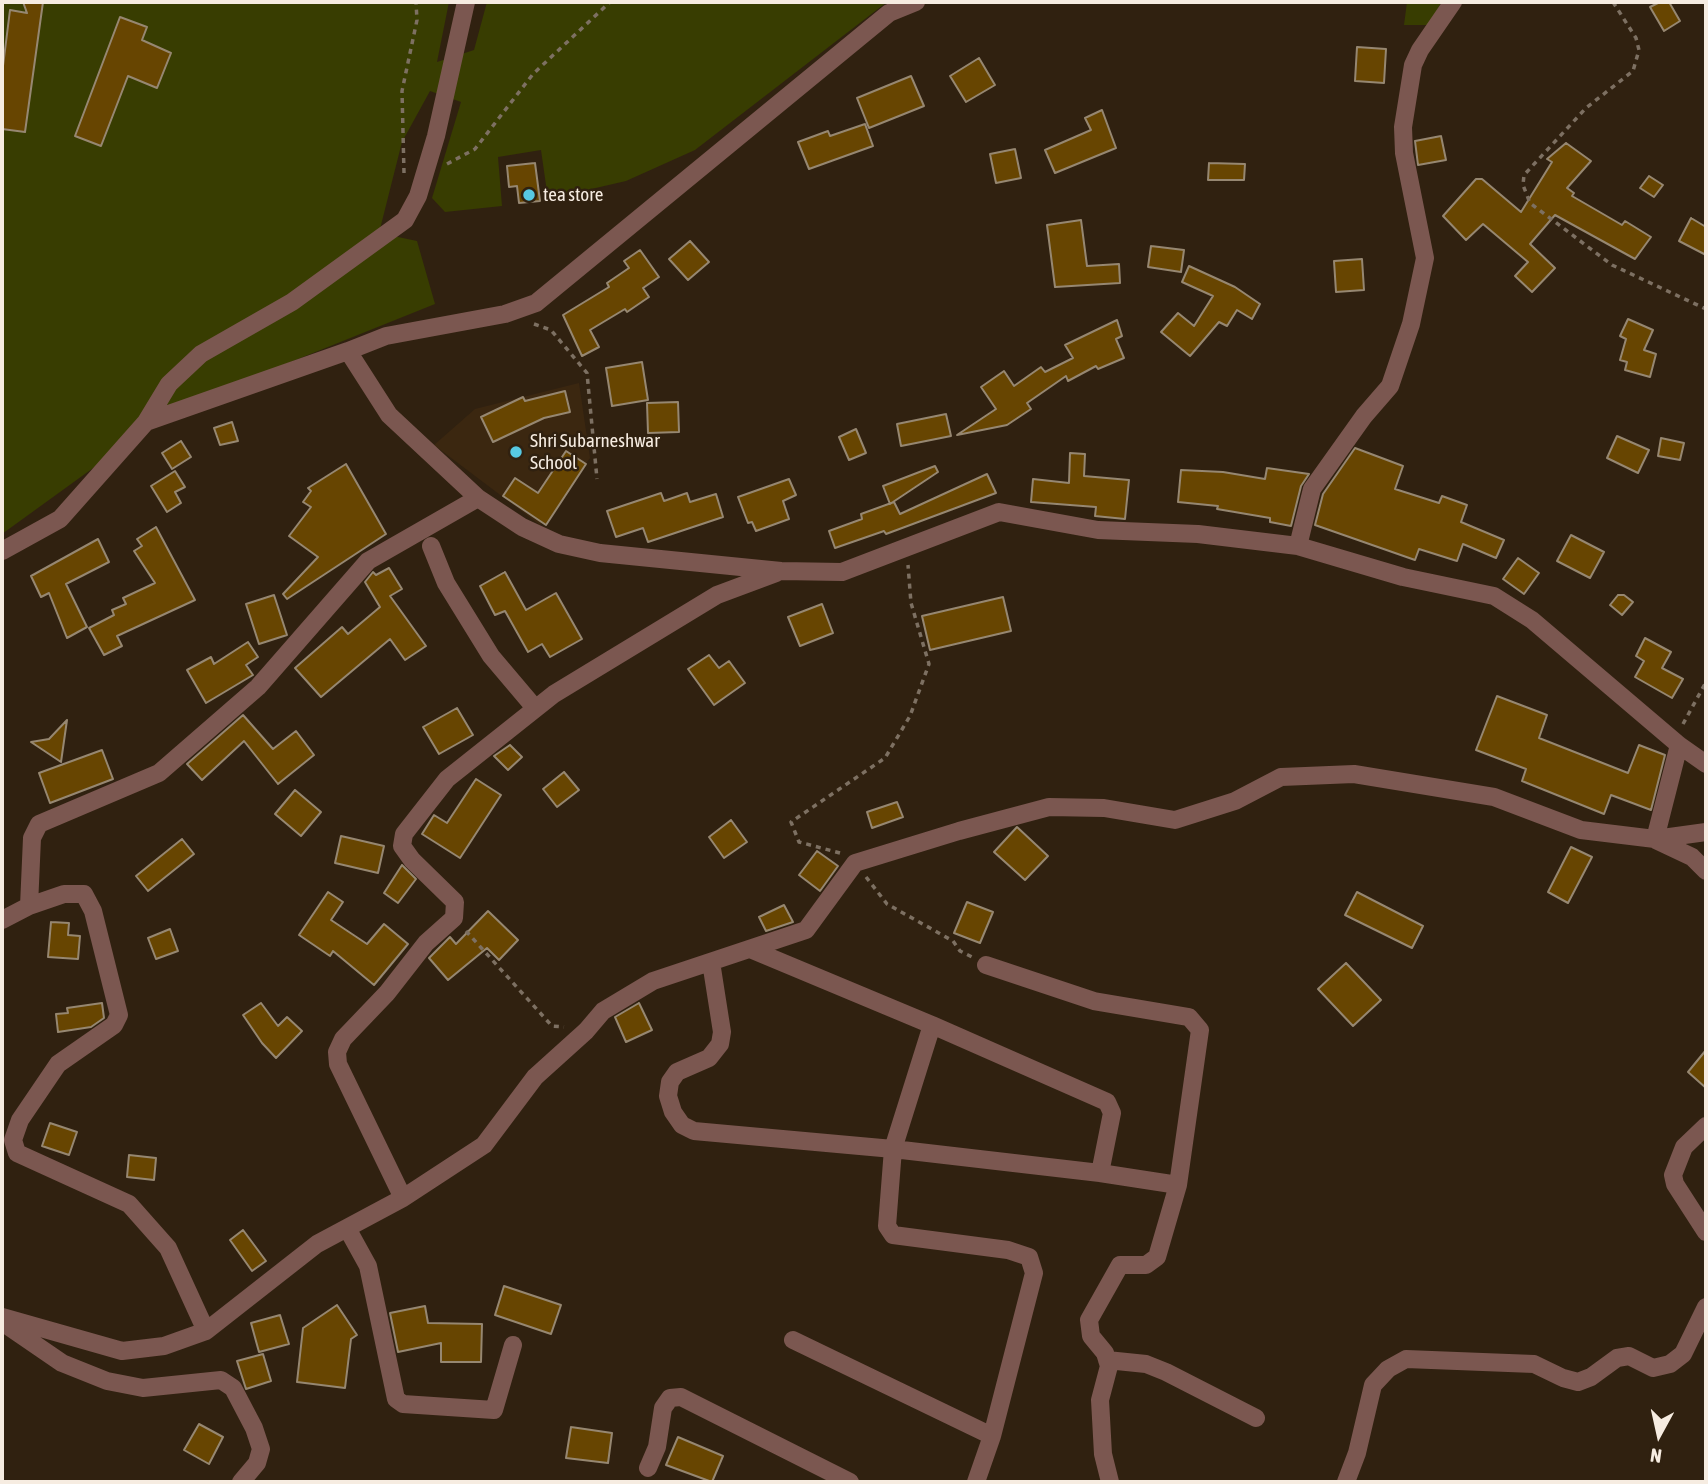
<!DOCTYPE html>
<html>
<head>
<meta charset="utf-8">
<style>
  body { margin:0 }
  #map { position:relative; width:1708px; height:1484px; overflow:hidden; background:#302110; font-family:"Asap Condensed",sans-serif }
  canvas { display:block }
  .frame { position:absolute; inset:0; border:4px solid #f6ece1; pointer-events:none }
  .north { position:absolute; left:1624px; top:1400px; width:70px; height:70px; -webkit-text-stroke:5px #302110; paint-order:stroke; rotate:188deg; font-size:19px; font-weight:700; line-height:28px; text-align:center; color:#f6ece1 }
  .north::after { content:''; display:block; margin:auto; width:24px; height:32px; background:#f6ece1; clip-path:polygon(50% 0,100% 100%,50% 72%,0 100%) }
</style>
</head>
<body>
<div id="map">
<canvas width="1708" height="1484"></canvas>
<div class="frame"></div>
<div class="north">N</div>
</div>
<script>
const ctx = document.querySelector('canvas').getContext('2d');
ctx.lineJoin = 'round';
function paint(path, color) {
  ctx.fillStyle = color;
  ctx.fill(path, 'evenodd');
}
function poly(rows) {
  const path = new Path2D();
  for (const r of rows) {
    path.moveTo(r[0], r[1]);
    for (let i = 2; i < r.length; i += 2) path.lineTo(r[i], r[i + 1]);
  }
  return path;
}
function strokePath(path, color, width, dash) {
  ctx.strokeStyle = color;
  ctx.lineWidth = width;
  ctx.lineCap = dash ? 'butt' : 'round';
  ctx.setLineDash(dash || []);
  ctx.stroke(path);
}
function drawText(font, color, halo, rows, align = 'center') {
  ctx.font = font + ' "Asap Condensed",sans-serif';
  ctx.lineWidth = 5;
  ctx.setLineDash([]);
  ctx.textBaseline = 'middle';
  ctx.strokeStyle = halo;
  ctx.fillStyle = color;
  for (const [text, x, y, turn = 0] of rows) {
    ctx.save();
    ctx.translate(x, y);
    ctx.rotate((+turn || 0) * Math.PI / 180);
    ctx.textAlign = isNaN(turn) ? turn : align;
    if (halo) ctx.strokeText(text, 0, 0);
    ctx.fillText(text, 0, 0);
    ctx.restore();
  }
}
paint(poly([
  [579,383,590,458,540,525,434,445,475,409]
]), '#3b2710');
paint(poly([
  [2,2,449,2,437,62,474,50,487,2,887,2,695,150,626,181,548,199,541,150,498,157,502,206,445,212,432,198,461,102,430,91,402,142,379,233,417,241,435,304,176,408,2,534],
  [1407,2,1441,2,1431,25,1404,25]
]), '#383d01');
const building = poly([
  [23,2,43,2,25,132,2,129,2,74,10,10,27,13,23,2],
  [1660,2,1669,2,1680,21,1664,31,1650,7,1660,2],
  [120,17,147,27,142,40,171,53,157,88,128,76,101,146,75,136,120,17],
  [1357,47,1386,49,1384,83,1355,81,1357,47],
  [979,58,995,85,966,102,950,76,979,58],
  [911,76,924,106,869,128,857,98,911,76],
  [1102,110,1116,148,1055,173,1045,150,1091,130,1085,118,1102,110],
  [865,124,873,146,809,169,798,142,828,131,830,136,865,124],
  [1441,136,1446,160,1418,165,1415,141,1441,136],
  [1566,143,1591,161,1567,188,1574,193,1572,196,1622,225,1625,221,1651,237,1635,259,1555,215,1530,244,1555,268,1532,292,1515,276,1528,262,1483,224,1466,240,1443,216,1476,179,1482,179,1521,212,1552,162,1547,159,1566,143],
  [1015,149,1021,178,996,183,990,154,1015,149],
  [535,163,540,201,519,203,517,186,509,187,507,166,535,163],
  [1209,163,1245,164,1244,180,1208,180,1209,163],
  [1649,176,1663,185,1654,197,1640,188,1649,176],
  [1691,218,1706,227,1706,255,1679,241,1691,218],
  [1081,220,1087,266,1119,264,1120,283,1055,287,1047,225,1081,220],
  [690,241,709,262,688,280,669,259,690,241],
  [1151,246,1184,250,1181,272,1148,267,1151,246],
  [640,250,659,277,643,288,649,297,627,312,625,309,590,330,599,347,582,356,563,315,609,287,607,283,629,268,624,261,640,250],
  [1362,259,1364,290,1336,292,1334,261,1362,259],
  [1189,266,1235,287,1260,304,1252,319,1237,310,1227,326,1219,322,1190,356,1161,332,1178,313,1194,326,1213,296,1182,282,1189,266],
  [1628,319,1653,330,1644,350,1656,354,1650,377,1625,370,1627,362,1620,360,1626,339,1620,336,1628,319],
  [1117,320,1122,336,1116,339,1124,358,1098,369,1096,366,1068,381,1066,376,1027,403,1031,409,1007,425,957,435,996,409,981,387,1004,371,1014,386,1041,367,1045,372,1073,358,1065,345,1117,320],
  [642,362,648,400,612,406,606,368,642,362],
  [565,391,570,412,544,418,493,442,481,417,523,397,525,401,565,391],
  [678,402,679,432,648,433,647,403,678,402],
  [946,414,951,436,901,446,897,424,946,414],
  [232,422,238,441,220,445,214,428,232,422],
  [856,429,866,453,849,460,839,437,856,429],
  [1617,436,1649,450,1638,473,1607,458,1617,436],
  [1661,438,1684,443,1680,460,1658,456,1661,438],
  [181,441,191,457,172,469,162,453,181,441],
  [1355,448,1403,466,1395,489,1439,503,1442,496,1467,505,1461,522,1504,540,1496,558,1463,544,1457,561,1419,549,1415,560,1315,525,1323,494,1355,448],
  [566,451,586,464,546,525,503,496,515,478,538,493,566,451],
  [1070,453,1085,454,1084,476,1129,480,1125,519,1095,516,1096,507,1031,502,1033,479,1069,483,1070,453],
  [346,464,386,534,287,599,283,594,318,557,289,536,311,507,303,502,311,491,308,488,346,464],
  [935,466,938,472,890,504,883,486,935,466],
  [1267,468,1309,474,1301,486,1291,526,1270,522,1270,518,1217,509,1218,506,1178,502,1181,470,1223,472,1265,479,1267,468],
  [175,471,185,487,175,492,181,503,167,512,151,486,175,471],
  [987,474,996,493,886,534,884,531,835,548,829,531,862,519,861,514,894,502,900,514,987,474],
  [789,479,796,495,783,501,789,519,756,531,752,522,748,523,738,497,789,479],
  [661,493,664,501,687,493,690,502,716,494,723,517,648,542,643,528,616,537,607,511,661,493],
  [156,527,195,600,117,636,122,646,104,655,89,628,114,615,112,610,126,604,123,598,155,583,134,551,142,546,137,539,156,527],
  [1571,535,1604,552,1590,578,1557,561,1571,535],
  [98,539,109,562,66,584,87,627,67,638,49,593,41,597,31,576,98,539],
  [1518,558,1539,573,1524,594,1503,579,1518,558],
  [389,568,402,589,390,596,426,646,405,660,390,639,321,697,295,668,342,627,348,634,380,607,365,582,373,572,376,575,389,568],
  [505,572,526,610,556,593,582,639,550,657,542,644,528,652,505,611,495,615,480,586,505,572],
  [274,595,287,635,259,644,246,604,274,595],
  [1618,595,1624,595,1633,602,1622,615,1610,605,1618,595],
  [1003,597,1011,631,930,650,922,616,1003,597],
  [822,604,833,633,800,646,788,617,822,604],
  [1645,638,1671,652,1662,668,1683,679,1672,698,1635,677,1644,661,1636,656,1645,638],
  [248,642,258,657,246,665,253,675,206,703,187,670,211,657,214,664,248,642],
  [709,655,719,668,729,661,745,683,714,705,688,669,709,655],
  [1497,696,1547,715,1539,738,1628,773,1639,745,1665,755,1651,810,1611,795,1604,814,1522,781,1526,769,1476,750,1497,696],
  [457,708,473,735,439,754,423,727,457,708],
  [243,715,273,749,296,731,314,755,278,784,244,741,202,780,187,764,243,715],
  [67,720,61,762,31,742,49,739,67,720],
  [510,745,522,757,508,770,494,756,510,745],
  [102,750,113,779,50,803,39,773,102,750],
  [564,772,579,790,557,807,543,789,564,772],
  [476,779,501,795,460,858,422,834,434,815,447,823,476,779],
  [295,790,321,812,301,836,275,814,295,790],
  [897,802,903,817,872,828,867,812,897,802],
  [731,820,747,842,724,858,709,837,731,820],
  [1017,827,1048,856,1025,880,994,852,1017,827],
  [341,836,384,846,378,873,335,863,341,836],
  [182,839,194,854,148,891,136,876,182,839],
  [1571,847,1592,857,1568,903,1548,892,1571,847],
  [817,851,838,866,820,891,799,875,817,851],
  [402,865,416,879,398,903,384,893,402,865],
  [328,892,343,902,331,920,367,944,384,924,408,944,374,985,333,951,330,956,299,935,328,892],
  [1357,892,1423,926,1412,948,1345,915,1357,892],
  [967,902,993,912,980,943,954,933,967,902],
  [784,905,793,922,766,931,759,917,784,905],
  [488,911,518,940,499,960,487,948,448,980,429,958,450,937,456,944,488,911],
  [51,922,69,923,68,935,80,936,78,959,48,957,51,922],
  [170,929,178,951,156,959,148,938,170,929],
  [1346,963,1381,1000,1353,1026,1318,989,1346,963],
  [102,1003,104,1018,91,1027,58,1032,56,1014,68,1013,67,1008,102,1003],
  [261,1003,278,1026,287,1017,302,1031,276,1058,262,1043,243,1015,261,1003],
  [639,1003,652,1030,626,1042,615,1017,639,1003],
  [1706,1050,1706,1088,1688,1072,1706,1050],
  [50,1123,77,1132,69,1155,42,1146,50,1123],
  [129,1155,156,1158,154,1180,127,1177,129,1155],
  [243,1230,266,1261,252,1271,230,1240,243,1230],
  [504,1286,561,1305,551,1334,495,1315,504,1286],
  [337,1305,357,1335,351,1339,345,1388,297,1382,303,1328,337,1305],
  [425,1306,428,1323,482,1324,481,1362,441,1362,441,1343,398,1352,390,1313,425,1306],
  [280,1315,289,1344,259,1352,251,1323,280,1315],
  [263,1354,271,1381,246,1389,237,1361,263,1354],
  [199,1424,223,1437,209,1464,184,1450,199,1424],
  [571,1427,612,1433,608,1463,566,1458,571,1427],
  [678,1437,723,1456,712,1482,666,1465,678,1437]
]);
paint(building, '#674501');
strokePath(building, '#968771', 2);
strokePath(poly([
  [1613,2,1636,38,1639,50,1633,71,1586,108,1524,175,1523,185,1530,203,1612,265,1706,309],
  [447,164,475,149,533,74,610,2],
  [404,173,402,91,417,20,416,2],
  [534,324,551,330,587,373,597,479],
  [1683,724,1706,682],
  [840,853,799,842,791,822,885,758,910,716,929,664,911,603,908,565],
  [866,877,887,904,953,941,960,951,972,957],
  [466,931,552,1026,564,1027]
]), '#7d7062', 3.5, [5, 5]);
strokePath(poly([
  [348,351,386,336,505,314,536,303,889,13,916,2],
  [146,422,348,351,389,415,478,498,522,527,559,544,600,553,781,571,842,572,999,512,1098,530,1198,534,1298,546,1403,577,1494,596,1532,620,1679,745,1706,764],
  [431,546,446,583,491,656,535,708],
  [1298,546,1312,489,1364,416,1390,386,1411,324,1425,258,1404,153,1403,127,1413,65,1420,50,1453,2],
  [2,551,60,519,146,422,169,384,201,354,292,302,405,220,418,196,436,136,466,2],
  [1655,839,1679,745],
  [1656,840,1692,857,1706,871],
  [29,906,64,894,84,894,93,911,119,1015,114,1025,58,1064,20,1120,13,1140,17,1153,129,1204,168,1248,206,1331],
  [2,920,29,906,32,838,39,824,159,773,258,687,368,561,478,498],
  [750,949,932,1025],
  [711,962,722,1032,720,1044,709,1058,677,1072,670,1082,668,1096,673,1112,682,1125,694,1131,893,1149,1100,1173,1112,1113,1107,1102,932,1025,893,1149,887,1226,893,1235,1008,1250,1029,1257,1034,1273,992,1436,976,1482],
  [986,965,1094,1001,1189,1017,1200,1030,1178,1185],
  [1706,1126,1684,1147,1673,1175,1675,1184,1706,1232],
  [1100,1173,1178,1185,1157,1257,1146,1265,1120,1265,1089,1320,1091,1336,1105,1353,1109,1366,1100,1400,1103,1454,1110,1482],
  [403,1198,338,1064,337,1052,343,1039,387,993,426,943,454,918,455,902,412,860,402,846,404,834,447,779,554,694,717,595,776,573],
  [347,1228,368,1266,396,1399,403,1404,494,1410,513,1345],
  [2,1317,122,1351,164,1346,206,1331,317,1244,403,1198,484,1145,535,1077,586,1031,603,1011,653,981,806,930,855,863,959,831,1049,807,1104,808,1175,820,1235,801,1281,777,1354,774,1494,797,1581,830,1655,839,1706,832],
  [5,1324,62,1363,107,1381,143,1388,221,1380,233,1388,254,1428,261,1449,257,1463,241,1482],
  [793,1340,992,1436],
  [1107,1360,1146,1364,1166,1372,1256,1418],
  [648,1468,657,1447,663,1408,670,1398,681,1397,850,1482],
  [1346,1482,1357,1453,1373,1385,1388,1369,1406,1359,1534,1364,1563,1378,1578,1382,1591,1377,1617,1358,1629,1356,1653,1368,1670,1364,1683,1354,1706,1307]
]), '#7b5750', 18);
for (const [x, y, r, color] of [
  [529,195,7,"#57c9e2"],
  [516,452,7,"#57c9e2"]
]) {
  const dot = new Path2D();
  dot.arc(x, y, r, 0, 2 * Math.PI);
  ctx.fillStyle = color;
  ctx.fill(dot);
  strokePath(dot, '#302110', 2.5);
}
drawText('19px', '#f6ece1', '#302110', [
  ["tea store",543,195],
  ["Shri Subarneshwar",530,441],
  ["School",530,463]
], 'left');
</script>
</body>
</html>
